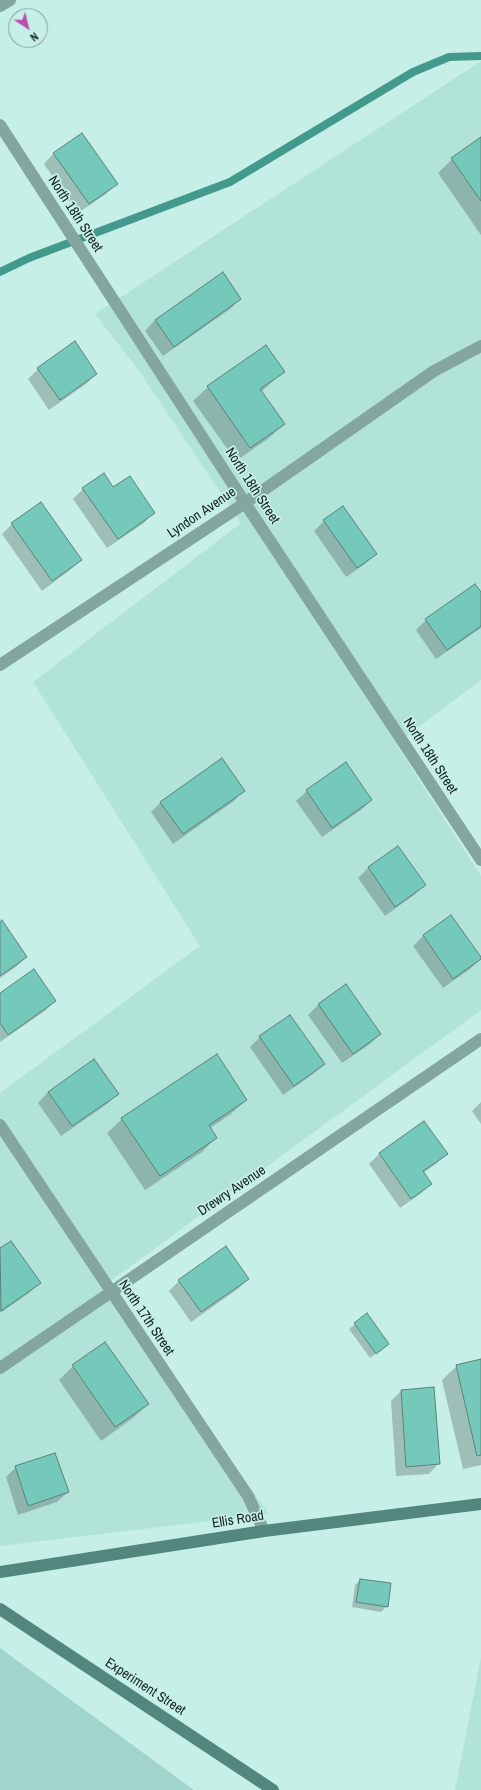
<!DOCTYPE html>
<html>
<head>
<meta charset="utf-8">
<style>
  body { margin:0 }
  #map { position:relative; width:481px; height:1790px; overflow:hidden; background:#c6efe7; font-family:"Archivo Narrow",sans-serif }
  canvas { display:block }
  .north { position:absolute; left:8px; top:8px; width:40px; height:40px; box-sizing:border-box; background:#c6efe7; border:1px solid #7f9e98; border-radius:50%; rotate:145deg; font-size:11px; font-weight:700; line-height:16px; text-align:center; color:#142421 }
  .north::after { content:''; display:block; margin:auto; width:14px; height:18px; background:#bb4faf; clip-path:polygon(50% 0,100% 100%,50% 72%,0 100%) }
</style>
</head>
<body>
<div id="map">
<canvas width="481" height="1790"></canvas>
<div class="north">N</div>
</div>
<script>
const ctx = document.querySelector('canvas').getContext('2d');
ctx.lineJoin = 'round';
function paint(path, color) {
  ctx.fillStyle = color;
  ctx.fill(path, 'evenodd');
}
function poly(rows) {
  const path = new Path2D();
  for (const r of rows) {
    path.moveTo(r[0], r[1]);
    for (let i = 2; i < r.length; i += 2) path.lineTo(r[i], r[i + 1]);
  }
  return path;
}
function strokePath(path, color, width, dash) {
  ctx.strokeStyle = color;
  ctx.lineWidth = width;
  ctx.lineCap = dash ? 'butt' : 'round';
  ctx.setLineDash(dash || []);
  ctx.stroke(path);
}
function drawText(font, color, halo, rows, align = 'center') {
  ctx.font = font + ' "Archivo Narrow",sans-serif';
  ctx.lineWidth = 3.5;
  ctx.setLineDash([]);
  ctx.textBaseline = 'middle';
  ctx.strokeStyle = halo;
  ctx.fillStyle = color;
  for (const [text, x, y, turn = 0] of rows) {
    ctx.save();
    ctx.translate(x, y);
    ctx.rotate((+turn || 0) * Math.PI / 180);
    ctx.textAlign = isNaN(turn) ? turn : align;
    if (halo) ctx.strokeText(text, 0, 0);
    ctx.fillText(text, 0, 0);
    ctx.restore();
  }
}
paint(poly([
  [481,61,481,680,396,744,481,876,481,1010,105,1285,269,1514,0,1546,0,1093,200,946,33,682,241,523,139,371,95,314],
  [481,1657,481,1790,455,1790]
]), '#b2e3d9');
paint(poly([
  [0,1648,194,1790,0,1790]
]), '#a1d5cc');
paint(poly([
  [481,138,481,235,438,173,452,159],
  [54,153,116,184,106,194,78,213,44,164],
  [240,299,230,309,163,356,145,331,155,320],
  [38,369,96,374,86,384,49,410,28,379],
  [284,371,261,392,284,424,269,438,236,461,193,401,208,387],
  [113,488,154,512,144,523,107,548,73,499,83,489],
  [324,521,375,554,365,564,346,577,314,531],
  [12,524,81,560,70,570,42,591,2,534],
  [481,594,481,628,436,659,416,630,426,620],
  [346,764,371,800,361,810,322,837,296,801,307,791],
  [244,790,234,801,173,844,151,812,161,802],
  [398,847,424,885,414,895,385,916,358,878,368,868],
  [451,916,481,958,470,969,443,988,413,946,423,936],
  [0,923,26,957,16,967,0,978],
  [346,985,380,1034,370,1044,342,1063,308,1015,318,1005],
  [0,994,55,1001,45,1011,0,1042],
  [290,1016,324,1064,313,1074,283,1095,250,1047,260,1037],
  [94,1060,117,1094,107,1104,61,1136,38,1103,48,1092],
  [246,1100,231,1114,210,1128,216,1138,202,1152,145,1190,107,1133,122,1119],
  [481,1102,481,1124,472,1111],
  [379,1154,446,1154,436,1164,423,1173,431,1184,420,1194,400,1208,369,1164],
  [11,1242,39,1283,29,1293,0,1313,0,1250],
  [248,1279,238,1289,191,1322,169,1291,179,1281],
  [367,1315,388,1344,370,1358,349,1329],
  [105,1343,148,1404,133,1418,101,1441,59,1380,73,1366],
  [481,1360,481,1465,463,1469,442,1380,457,1366],
  [433,1388,439,1463,429,1474,396,1476,391,1401,401,1391],
  [16,1467,68,1492,57,1502,18,1515,6,1477],
  [360,1580,387,1606,381,1612,352,1607,355,1585]
]), '#0003');
strokePath(poly([
  [0,272,29,258,230,182,413,72,449,57,481,56]
]), '#43998c', 8);
const building = poly([
  [82,133,118,184,89,204,53,153,82,133],
  [481,137,481,201,451,158,481,137],
  [223,272,241,299,174,347,155,320,223,272],
  [75,341,97,374,60,400,37,368,75,341],
  [266,345,285,372,260,389,285,424,250,448,207,386,266,345],
  [104,473,113,487,130,476,155,513,118,539,82,488,104,473],
  [41,502,82,560,52,581,11,523,41,502],
  [343,506,377,554,357,568,323,520,343,506],
  [475,584,481,592,481,626,447,650,425,619,475,584],
  [222,758,245,791,183,834,160,802,222,758],
  [346,762,372,800,332,828,306,790,346,762],
  [398,846,426,885,395,907,368,867,398,846],
  [451,915,481,957,481,959,453,979,423,935,451,915],
  [2,920,27,957,0,976,0,922,2,920],
  [34,969,56,1001,8,1035,0,1023,0,993,34,969],
  [346,984,381,1034,353,1054,318,1004,346,984],
  [290,1015,325,1064,294,1086,259,1036,290,1015],
  [217,1054,247,1100,209,1125,217,1138,160,1176,121,1118,217,1054],
  [94,1059,119,1094,72,1126,48,1092,94,1059],
  [424,1121,448,1154,423,1171,432,1184,411,1199,379,1153,424,1121],
  [11,1241,41,1283,1,1311,0,1248,11,1241],
  [226,1246,249,1279,201,1312,178,1280,226,1246],
  [367,1313,389,1344,376,1354,354,1323,367,1313],
  [105,1342,149,1404,115,1427,72,1365,105,1342],
  [481,1359,481,1455,477,1456,456,1365,481,1359],
  [434,1387,440,1464,406,1467,401,1390,434,1387],
  [55,1453,69,1492,28,1506,15,1466,55,1453],
  [360,1579,391,1583,388,1607,356,1602,360,1579]
]);
paint(building, '#75c9bb');
strokePath(building, '#5c817b', 1);
strokePath(poly([
  [0,6,10,0],
  [0,125,245,503,481,860],
  [0,665,245,503,434,371,481,346],
  [0,1125,248,1496,264,1531],
  [0,1368,481,1039]
]), '#84a6a0', 12);
strokePath(poly([
  [0,1572,264,1531,481,1504],
  [0,1609,273,1790]
]), '#53877e', 12);
drawText('14px', '#142421', '#c6efe7', [
  ["North 18th Street",75,214,57],
  ["North 18th Street",252,486,57],
  ["Lyndon Avenue",202,513,-34],
  ["North 18th Street",430,756,57],
  ["Drewry Avenue",232,1191,-34],
  ["North 17th Street",146,1318,56],
  ["Ellis Road",238,1520,-9],
  ["Experiment Street",145,1687,33]
]);
</script>
</body>
</html>
